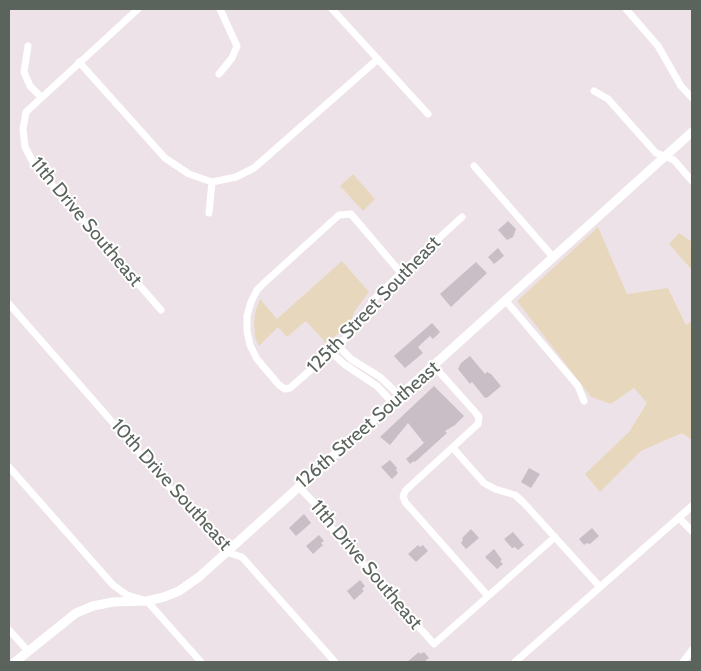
<!DOCTYPE html>
<html>
<head>
<meta charset="utf-8">
<style>
  body { margin:0 }
  #map { position:relative; width:701px; height:671px; overflow:hidden; background:#eee2e9; font-family:Cabin,sans-serif }
  canvas { display:block }
  .frame { position:absolute; inset:0; border:10px solid #5a635c; pointer-events:none }
</style>
</head>
<body>
<div id="map">
<canvas width="701" height="671"></canvas>
<div class="frame"></div>
</div>
<script>
const ctx = document.querySelector('canvas').getContext('2d');
ctx.lineJoin = 'round';
function paint(path, color) {
  ctx.fillStyle = color;
  ctx.fill(path, 'evenodd');
}
function poly(rows) {
  const path = new Path2D();
  for (const r of rows) {
    path.moveTo(r[0], r[1]);
    for (let i = 2; i < r.length; i += 2) path.lineTo(r[i], r[i + 1]);
  }
  return path;
}
function strokePath(path, color, width, dash) {
  ctx.strokeStyle = color;
  ctx.lineWidth = width;
  ctx.lineCap = dash ? 'butt' : 'round';
  ctx.setLineDash(dash || []);
  ctx.stroke(path);
}
function drawText(font, color, halo, rows, align = 'center') {
  ctx.font = font + ' Cabin,sans-serif';
  ctx.lineWidth = 4;
  ctx.setLineDash([]);
  ctx.textBaseline = 'middle';
  ctx.strokeStyle = halo;
  ctx.fillStyle = color;
  for (const [text, x, y, turn = 0] of rows) {
    ctx.save();
    ctx.translate(x, y);
    ctx.rotate((+turn || 0) * Math.PI / 180);
    ctx.textAlign = isNaN(turn) ? turn : align;
    if (halo) ctx.strokeText(text, 0, 0);
    ctx.fillText(text, 0, 0);
    ctx.restore();
  }
}
paint(poly([
  [353,174,375,199,363,211,340,186],
  [598,227,627,294,668,288,686,325,692,321,692,440,682,433,641,451,600,492,585,474,629,432,647,403,634,388,611,404,591,397,517,301],
  [679,233,692,242,692,270,669,244],
  [342,261,369,292,354,312,352,318,339,333,326,343,306,321,287,337,278,327,259,346,255,337,254,321,256,310,260,299,277,319]
]), '#e7d8bd');
paint(poly([
  [508,221,516,229,513,237,507,240,498,230],
  [498,248,504,256,494,264,488,257],
  [476,262,487,273,451,307,440,294],
  [432,323,440,332,433,339,430,336,418,347,423,353,405,368,394,356],
  [470,356,485,374,487,372,491,374,501,386,488,397,485,398,472,382,470,384,458,369,461,363],
  [434,386,464,416,455,425,445,431,447,433,415,462,414,461,410,464,406,459,424,443,408,423,390,445,380,437],
  [390,460,397,468,396,470,398,473,392,479,381,467],
  [529,468,540,474,531,488,521,482],
  [304,514,311,523,296,536,289,528],
  [592,528,599,536,590,544,587,543,584,545,579,539],
  [471,529,479,538,466,549,461,543,463,540,462,538],
  [513,532,524,545,518,550,515,547,512,548,504,539],
  [319,535,324,541,321,543,323,545,313,554,306,546],
  [418,545,420,547,423,545,428,551,416,562,408,554],
  [494,549,502,560,500,561,503,564,497,569,485,557],
  [360,580,365,586,362,589,364,591,354,600,347,591],
  [419,652,420,654,424,652,429,658,424,662,407,662]
]), '#c9bec5');
strokePath(poly([
  [138,9,26,112,23,129,25,147,34,164,161,310],
  [332,9,428,114],
  [626,9,658,46,681,86,692,98],
  [28,46,24,72,30,86,41,97],
  [79,62,165,158,189,174,212,182,236,177,254,168,378,59],
  [219,74,232,58,237,46,220,9],
  [594,91,608,99,656,153,674,160,692,181],
  [474,166,553,257],
  [209,213,212,182],
  [401,273,351,214,339,215,264,283,257,290,251,302,247,316,247,331,250,345,257,359,279,385,285,389,290,388,338,346,355,328,374,299,401,273,462,217],
  [506,301,578,386,584,401],
  [9,304,226,552,242,557,335,662],
  [338,346,351,359,380,377,400,396],
  [331,352,344,364,377,386,392,402],
  [434,366,475,412,479,417,478,424,406,490,403,496,405,502,488,596],
  [453,448,484,483,495,489,515,495,523,502,600,587],
  [9,467,113,585,127,595,147,601,201,662],
  [298,486,321,510,327,523,434,644,555,537],
  [679,518,692,531],
  [9,630,28,651],
  [515,662,692,506],
  [683,662,692,650]
]), '#fff', 7);
strokePath(poly([
  [15,662,76,613,93,606,113,602,147,601,164,597,179,591,199,577,692,132]
]), '#fff', 9);
drawText('19px', '#5a635c', '#fff', [
  ["11th Drive Southeast",86,222,50],
  ["125th Street Southeast",374,305,-46],
  ["126th Street Southeast",368,425,-41],
  ["10th Drive Southeast",171,485,48],
  ["11th Drive Southeast",366,565,50]
]);
</script>
</body>
</html>
